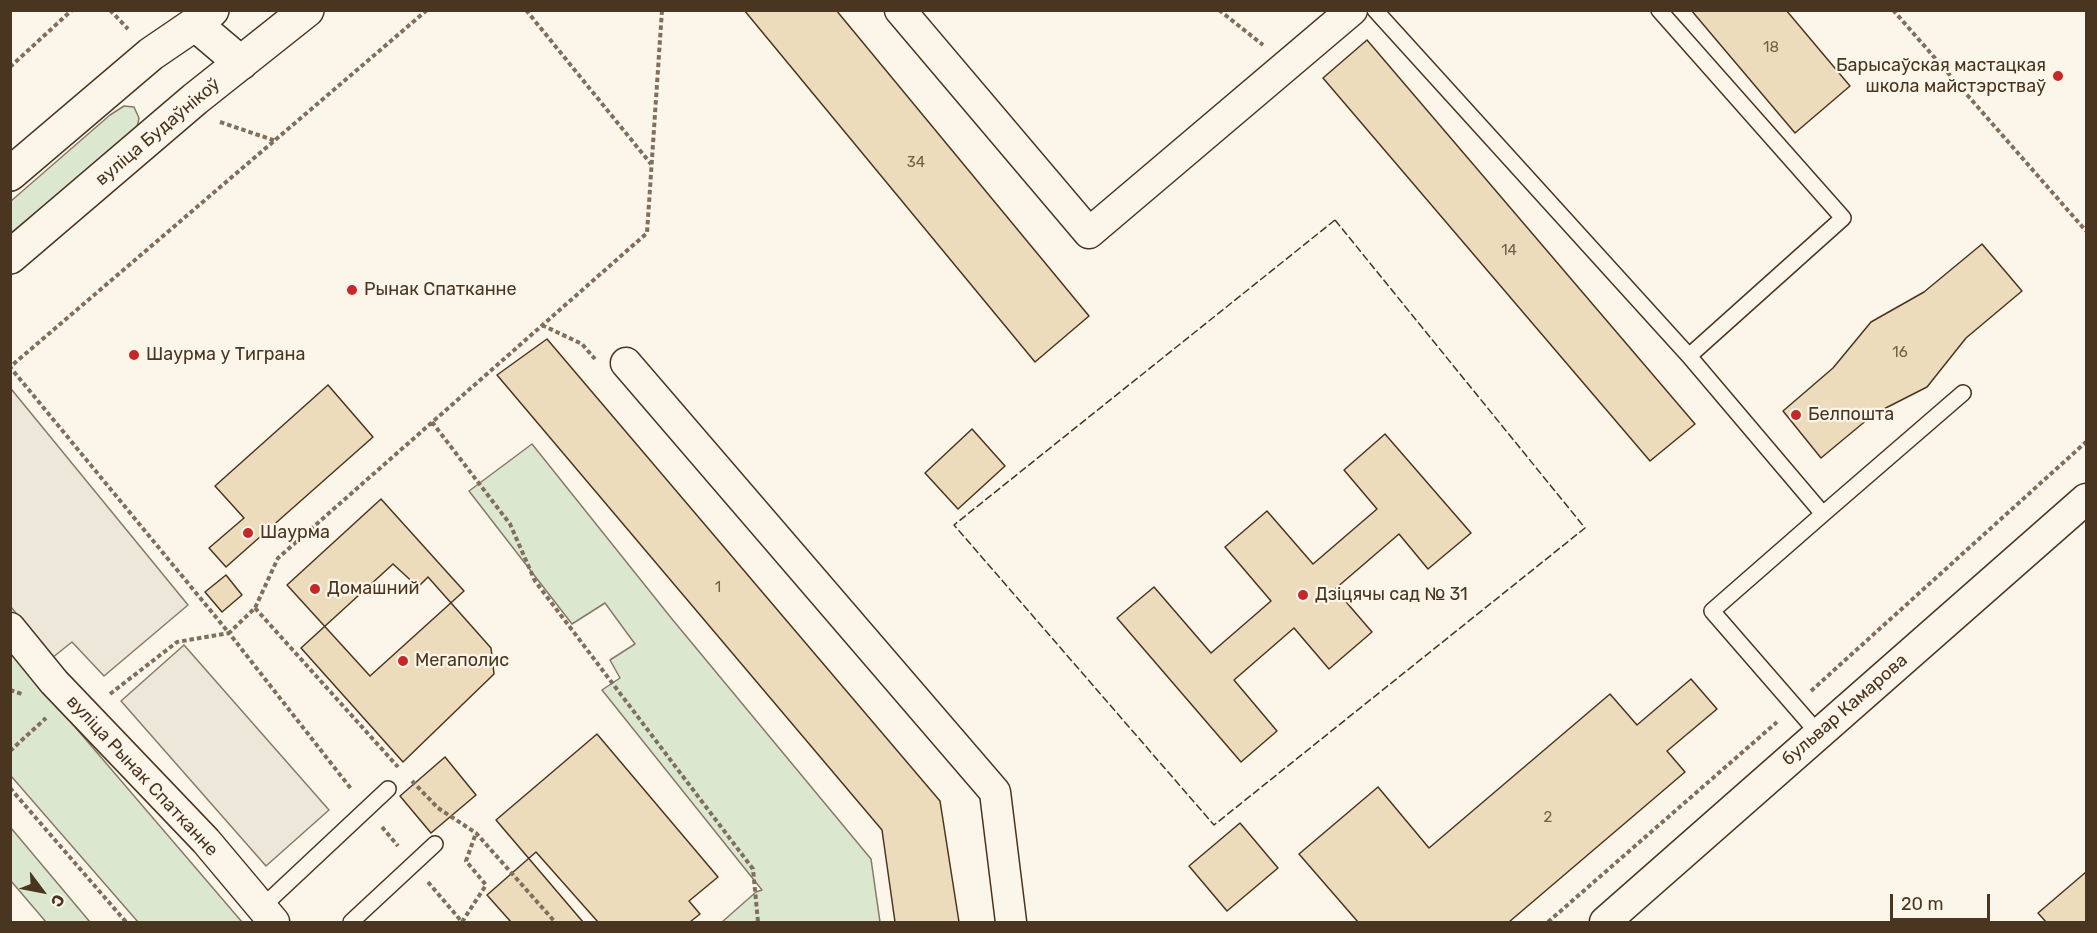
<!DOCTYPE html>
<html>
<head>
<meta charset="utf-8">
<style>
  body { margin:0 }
  #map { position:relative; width:2097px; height:933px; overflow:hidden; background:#fbf6e9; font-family:Rubik,sans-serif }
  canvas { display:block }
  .frame { position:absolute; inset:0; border:12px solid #4a3520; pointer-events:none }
  .north { position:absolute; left:12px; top:861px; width:60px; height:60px; -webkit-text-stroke:4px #fbf6e9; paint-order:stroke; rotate:122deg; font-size:16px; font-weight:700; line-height:24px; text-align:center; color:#4a3520 }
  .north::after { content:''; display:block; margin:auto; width:21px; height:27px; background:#4a3520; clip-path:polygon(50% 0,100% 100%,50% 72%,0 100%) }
  .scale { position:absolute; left:1890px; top:894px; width:100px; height:27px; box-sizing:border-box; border:3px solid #4a3520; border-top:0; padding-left:8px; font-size:18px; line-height:21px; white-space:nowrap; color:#4a3520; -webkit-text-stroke:4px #fbf6e9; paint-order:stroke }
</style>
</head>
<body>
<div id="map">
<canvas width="2097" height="933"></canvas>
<div class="frame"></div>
<div class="north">С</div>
<div class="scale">20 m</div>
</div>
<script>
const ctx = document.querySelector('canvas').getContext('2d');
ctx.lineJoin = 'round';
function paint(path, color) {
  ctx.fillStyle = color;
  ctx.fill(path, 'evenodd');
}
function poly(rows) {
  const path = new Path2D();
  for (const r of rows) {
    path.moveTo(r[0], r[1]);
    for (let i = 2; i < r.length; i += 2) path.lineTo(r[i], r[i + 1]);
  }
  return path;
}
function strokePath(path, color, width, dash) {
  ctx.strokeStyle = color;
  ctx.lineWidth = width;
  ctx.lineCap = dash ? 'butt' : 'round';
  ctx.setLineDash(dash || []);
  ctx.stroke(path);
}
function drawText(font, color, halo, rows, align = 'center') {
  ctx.font = font + ' Rubik,sans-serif';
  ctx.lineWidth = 4.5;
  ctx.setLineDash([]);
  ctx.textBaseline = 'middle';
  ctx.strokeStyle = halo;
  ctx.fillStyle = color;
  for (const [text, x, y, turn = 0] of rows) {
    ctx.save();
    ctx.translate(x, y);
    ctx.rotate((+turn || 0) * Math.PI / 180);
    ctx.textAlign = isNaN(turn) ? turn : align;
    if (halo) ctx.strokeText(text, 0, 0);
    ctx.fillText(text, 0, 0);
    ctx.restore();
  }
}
const green = poly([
  [124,106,134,107,139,118,137,128,11,233,11,201,110,115,124,106],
  [532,444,672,619,871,859,880,922,722,922,756,892,762,890,602,690,620,678,610,660,635,644,605,603,572,624,469,491,532,444],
  [10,651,242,922,138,922,11,776,10,651],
  [11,828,90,922,46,922,11,881,11,828]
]);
paint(green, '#dce7d0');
strokePath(green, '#887966', 1.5);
const parking = poly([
  [12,390,188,605,104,676,72,642,52,658,11,607,10,391,12,390],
  [184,645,329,810,266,866,121,701,184,645]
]);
paint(parking, '#ede7d9');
strokePath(parking, '#887966', 1.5);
const building = poly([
  [744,10,836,10,1089,316,1035,362,744,10],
  [1691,10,1786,10,1850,86,1795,133,1691,10],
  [1367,40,1695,424,1650,461,1323,78,1367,40],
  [1982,244,2022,291,1966,338,1927,387,1874,414,1821,458,1783,411,1833,368,1871,322,1924,292,1982,244],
  [547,339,940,801,959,922,895,922,882,830,497,375,547,339],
  [328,385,373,437,226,567,209,548,244,518,215,486,328,385],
  [972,429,1005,466,958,509,925,473,972,429],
  [1385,434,1471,533,1428,569,1399,534,1335,589,1372,632,1329,669,1294,628,1234,680,1277,731,1241,762,1117,618,1154,587,1211,653,1271,601,1225,547,1267,511,1313,564,1377,509,1344,470,1385,434],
  [381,499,464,591,370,676,287,585,381,499],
  [393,564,418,587,428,577,491,648,494,674,403,762,301,648,393,564],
  [226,575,242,595,222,612,205,592,226,575],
  [1691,679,1717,709,1667,751,1685,772,1509,922,1358,922,1299,854,1378,787,1429,848,1610,694,1637,725,1691,679],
  [597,734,718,877,689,901,700,914,690,922,583,922,496,820,597,734],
  [445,757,476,795,431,833,400,796,445,757],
  [1240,823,1278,868,1227,911,1189,866,1240,823],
  [536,852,598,922,511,922,487,895,536,852],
  [2086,872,2086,922,2046,922,2038,913,2086,872]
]);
paint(building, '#ecdcbc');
strokePath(building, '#4a3520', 1.5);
const lane = poly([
  [1375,10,1689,356,1823,514,1963,393],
  [1659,10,1843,218,1689,356],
  [1818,733,1712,611,1823,514],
  [261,908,388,789],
  [351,922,435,844]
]);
const street = poly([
  [900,10,1089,233,1352,10],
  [626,363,995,792,1011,922],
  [10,628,54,682,206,841,274,922],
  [1605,922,2086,499]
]);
const secondary = poly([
  [195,24,241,63],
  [10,174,151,54,195,24,212,10],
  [10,257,195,99,307,10]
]);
strokePath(lane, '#4a3520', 18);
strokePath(street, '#4a3520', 33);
strokePath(secondary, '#4a3520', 36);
strokePath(poly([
  [110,10,128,29],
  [427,10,10,367,229,633,255,608,278,558,647,233,662,10],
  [526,10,651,164],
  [1219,10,1263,45],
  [1893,10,2086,231],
  [10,67,72,10],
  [220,122,276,141],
  [542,325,582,344,595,359],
  [432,422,510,524,535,581,753,869,758,922],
  [255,608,398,767],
  [10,690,22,694],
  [1811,691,2086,442],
  [110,694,177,642,229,633,352,790],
  [10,751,46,718],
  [412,781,438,808,476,833,555,922],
  [10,788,126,922],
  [382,827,398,846],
  [428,882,462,922],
  [462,922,486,885,466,861,476,833],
  [1548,922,1777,722]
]), '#7f6f5c', 4, [4.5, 3]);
strokePath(lane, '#fbf6e9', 15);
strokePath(street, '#fbf6e9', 30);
strokePath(secondary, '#fbf6e9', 33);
strokePath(poly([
  [1335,220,1585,528,1214,825,954,525,1335,220]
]), '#4a3520', 1.5, [8, 3]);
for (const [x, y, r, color] of [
  [2058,76,6,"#c62828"],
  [352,290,6,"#c62828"],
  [134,355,6,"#c62828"],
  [1796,415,6,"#c62828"],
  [248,533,6,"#c62828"],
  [315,589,6,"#c62828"],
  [1303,595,6,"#c62828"],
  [403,661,6,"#c62828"]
]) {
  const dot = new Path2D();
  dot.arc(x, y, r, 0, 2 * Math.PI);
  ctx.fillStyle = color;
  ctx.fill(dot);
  strokePath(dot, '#fbf6e9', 2);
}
drawText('15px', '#725f47', null, [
  ["18",1771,48],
  ["34",916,163],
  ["14",1509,251],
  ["16",1900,353],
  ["1",718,588],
  ["2",1548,818]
]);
drawText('18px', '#4a3520', '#fbf6e9', [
  ["Барысаўская мастацкая",2046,66,"right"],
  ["школа майстэрстваў",2046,87,"right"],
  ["Рынак Спатканне",364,290],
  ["Шаурма у Тиграна",146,355],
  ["Белпошта",1808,415],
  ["Шаурма",260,533],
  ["Домашний",327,589],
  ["Дзіцячы сад № 31",1315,595],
  ["Мегаполис",415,661]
], 'left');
drawText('18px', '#4a3520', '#fbf6e9', [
  ["вуліца Будаўнікоў",158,132,-40],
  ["бульвар Камарова",1845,710,-41],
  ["вуліца Рынак Спатканне",142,776,47]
]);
</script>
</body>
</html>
